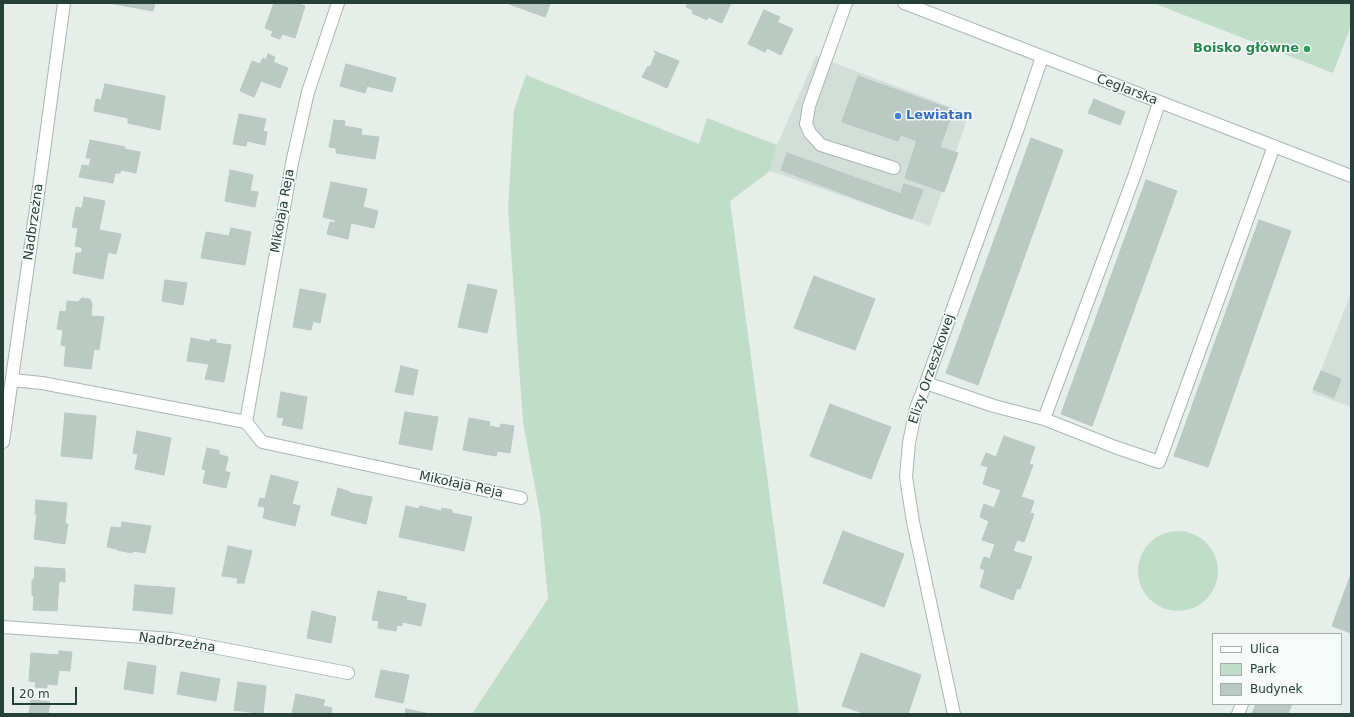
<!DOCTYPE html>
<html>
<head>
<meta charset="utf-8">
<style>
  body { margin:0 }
  #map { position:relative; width:1354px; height:717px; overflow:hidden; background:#e6eeea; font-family:"DejaVu Sans",sans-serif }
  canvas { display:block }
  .frame { position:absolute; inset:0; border:4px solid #253f39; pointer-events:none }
  .legend { position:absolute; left:1212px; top:633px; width:130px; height:72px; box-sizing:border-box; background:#f6faf8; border:1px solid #a2afac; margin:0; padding:5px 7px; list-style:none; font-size:12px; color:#253f39 }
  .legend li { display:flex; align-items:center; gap:8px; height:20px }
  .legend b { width:20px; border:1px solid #a2afac }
  .scale { position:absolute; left:12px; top:687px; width:65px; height:18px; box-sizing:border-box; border:2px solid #253f39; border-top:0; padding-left:5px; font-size:12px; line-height:14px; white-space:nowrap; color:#253f39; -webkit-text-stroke:3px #f6faf8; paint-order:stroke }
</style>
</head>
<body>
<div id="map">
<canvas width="1354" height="717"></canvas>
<div class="frame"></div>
<ul class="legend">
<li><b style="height:5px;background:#fff"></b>Ulica</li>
<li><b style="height:11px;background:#c0ddc9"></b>Park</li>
<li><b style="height:11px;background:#bbc9c3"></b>Budynek</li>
</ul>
<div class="scale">20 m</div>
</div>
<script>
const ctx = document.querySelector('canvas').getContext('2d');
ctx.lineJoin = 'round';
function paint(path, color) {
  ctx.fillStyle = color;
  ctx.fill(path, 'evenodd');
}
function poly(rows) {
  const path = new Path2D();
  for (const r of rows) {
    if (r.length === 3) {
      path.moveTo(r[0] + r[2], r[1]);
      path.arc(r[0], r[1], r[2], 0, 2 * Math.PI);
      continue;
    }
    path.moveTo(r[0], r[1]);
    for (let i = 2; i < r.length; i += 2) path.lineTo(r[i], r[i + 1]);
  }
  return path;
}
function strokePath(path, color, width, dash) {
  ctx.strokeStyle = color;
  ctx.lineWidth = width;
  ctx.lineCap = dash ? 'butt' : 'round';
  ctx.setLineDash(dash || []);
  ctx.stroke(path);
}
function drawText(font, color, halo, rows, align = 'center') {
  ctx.font = font + ' "DejaVu Sans",sans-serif';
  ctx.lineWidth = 3;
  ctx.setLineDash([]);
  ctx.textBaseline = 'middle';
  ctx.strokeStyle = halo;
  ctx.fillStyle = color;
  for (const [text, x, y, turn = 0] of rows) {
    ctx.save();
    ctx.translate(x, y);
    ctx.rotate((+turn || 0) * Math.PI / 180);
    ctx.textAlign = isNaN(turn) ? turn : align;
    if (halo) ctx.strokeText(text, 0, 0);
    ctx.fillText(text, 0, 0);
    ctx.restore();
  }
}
paint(poly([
  [816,56,969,114,930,226,770,171,777,145],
  [1351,293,1351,407,1312,393]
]), '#d4ded9');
paint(poly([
  [1153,3,1351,3,1351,26,1333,73],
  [526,75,699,144,707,118,777,145,770,171,730,201,799,714,472,714,548,599,540,514,523,422,508,208,514,110],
  [1178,571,40]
]), '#c0ddc9');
const building = poly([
  [109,3,155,3,153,11,109,3],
  [274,3,296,3,305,6,295,38,282,34,280,39,271,36,273,31,265,28,274,3],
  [509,3,547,3,550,4,545,17,509,4,509,3],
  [688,3,731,3,722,23,708,17,707,20,692,13,693,10,686,7,688,3],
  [764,10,780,17,777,22,793,29,781,55,767,48,765,52,748,44,764,10],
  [654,51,679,61,667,88,642,77,648,66,650,67,656,53,654,51],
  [268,54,275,57,273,62,288,68,280,88,261,81,254,97,240,91,252,61,260,64,263,58,266,60,268,54],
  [346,64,372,71,365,93,340,86,346,64],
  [372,71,396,78,392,92,367,86,372,71],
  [858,76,953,110,940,147,917,140,917,141,901,135,898,141,842,122,858,76],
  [105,84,165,96,160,130,128,123,128,118,94,111,96,99,101,100,105,84],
  [1094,99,1125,112,1120,125,1088,113,1094,99],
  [239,114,266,119,263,131,267,132,265,145,247,141,246,146,233,144,239,114],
  [334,120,345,121,344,126,362,129,361,135,379,137,375,159,336,153,336,148,329,147,334,120],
  [1031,138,1063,150,978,385,946,373,1031,138],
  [90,140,125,147,124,149,140,152,136,173,121,170,120,173,115,173,113,183,79,177,82,165,89,166,91,158,86,158,90,140],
  [917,140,958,153,944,192,905,178,917,140],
  [787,153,901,194,894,213,781,170,787,153],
  [230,170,253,175,250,191,258,192,255,207,225,201,230,170],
  [1146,180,1177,191,1092,426,1061,414,1146,180],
  [331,182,367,189,363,207,378,211,374,228,351,223,348,239,327,234,330,222,335,223,335,220,323,217,331,182],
  [904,184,923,190,912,219,894,213,904,184],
  [84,197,105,201,99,230,121,234,116,254,75,246,78,228,72,227,76,207,82,208,84,197],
  [1259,220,1291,231,1208,467,1174,456,1259,220],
  [231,228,251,232,245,265,201,258,206,232,229,236,231,228],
  [82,247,108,252,103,279,73,273,76,253,82,253,82,247],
  [814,276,875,299,855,350,794,328,814,276],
  [165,280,187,283,183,305,162,301,165,280],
  [468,284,497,290,487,333,458,327,468,284],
  [300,289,326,294,320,323,313,321,311,330,293,327,300,289],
  [82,298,90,299,92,304,91,316,104,317,99,350,94,349,91,369,64,366,66,346,61,345,63,330,57,329,60,311,66,312,67,301,78,302,82,298],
  [191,338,210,342,210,339,216,340,216,343,231,345,224,382,205,379,209,364,187,361,191,338],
  [401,366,418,370,413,395,395,392,401,366],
  [1321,371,1341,379,1334,398,1313,389,1321,371],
  [281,392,307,397,302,429,282,425,284,418,277,417,281,392],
  [830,404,891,427,871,479,810,456,830,404],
  [405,412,438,417,432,450,399,444,405,412],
  [65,413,96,416,92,459,61,456,65,413],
  [469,418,490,422,489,426,500,428,501,424,514,426,510,453,497,451,496,456,463,450,469,418],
  [137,431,171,438,164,475,135,469,138,454,133,453,137,431],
  [1004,436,1035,447,1029,464,1033,465,1021,497,1034,501,1030,513,1034,514,1024,542,1017,540,1013,551,1032,557,1020,589,1017,588,1013,600,980,587,985,570,980,568,982,562,984,557,990,559,995,544,982,540,989,521,980,517,984,504,994,508,1001,490,983,484,988,467,981,465,986,453,996,457,1004,436],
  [207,448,220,451,218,454,228,457,225,471,230,473,226,488,203,483,206,470,202,469,207,448],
  [271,475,298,482,292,504,300,506,295,526,263,518,265,507,258,506,260,498,265,499,271,475],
  [338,488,350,492,350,493,372,497,366,524,331,515,338,488],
  [36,500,67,503,65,524,68,524,65,544,34,539,37,514,35,514,36,500],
  [406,506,419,509,420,506,441,511,442,508,452,510,452,513,472,517,464,551,399,537,406,506],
  [122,522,151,526,145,553,133,551,132,553,117,550,117,549,107,547,111,527,121,528,122,522],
  [843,531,904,554,884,607,823,583,843,531],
  [228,546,252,551,244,583,237,583,238,578,222,576,228,546],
  [35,567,65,569,65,582,59,581,57,611,33,610,34,596,32,595,32,580,34,580,35,567],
  [1351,574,1351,633,1332,626,1351,574],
  [135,585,175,588,172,614,133,610,135,585],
  [378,591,407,597,406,600,426,604,421,626,402,622,402,626,397,625,396,631,378,628,379,621,372,620,378,591],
  [312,611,336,617,331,643,307,638,312,611],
  [59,651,72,652,70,671,59,670,57,685,47,684,47,688,35,687,36,682,29,681,31,653,59,655,59,651],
  [861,653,921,675,908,714,866,714,842,706,861,653],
  [128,662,156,666,153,694,124,689,128,662],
  [381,670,409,675,403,703,375,697,381,670],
  [181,672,220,679,216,701,177,694,181,672],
  [238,682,266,686,263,714,234,710,238,682],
  [296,694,325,700,323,706,332,708,331,714,292,714,296,694],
  [31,700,50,702,48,714,29,714,31,700],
  [1256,704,1292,704,1288,714,1252,714,1256,704],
  [406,709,430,714,405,714,406,709]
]);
paint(building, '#bbc9c3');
strokePath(building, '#b8c7c1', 1);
const service = poly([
  [846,3,809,106,806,124,810,133,821,145,894,168]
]);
const minor = poly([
  [904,3,1351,176],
  [1159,103,1135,174,1044,419,1115,447,1159,462,1274,146],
  [12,380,42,383,246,422,262,442,521,498],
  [926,383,994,406,1044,419],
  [246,422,292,163,308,92,338,3],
  [3,442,40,180,64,3],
  [3,627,172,639,348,673],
  [954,714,913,522,906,477,909,443,916,408,926,383,1018,128,1042,57],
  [1238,714,1242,704]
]);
strokePath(service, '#a8b6b1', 14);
strokePath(minor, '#a8b6b1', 14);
strokePath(service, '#fff', 12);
strokePath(minor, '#fff', 12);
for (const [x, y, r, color] of [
  [1307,49,4,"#2e9e5b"],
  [898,116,4,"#3f7fe0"]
]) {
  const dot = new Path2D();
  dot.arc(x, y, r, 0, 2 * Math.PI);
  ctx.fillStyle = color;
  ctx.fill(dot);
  strokePath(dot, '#f6faf8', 1.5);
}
drawText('bold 13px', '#27864d', '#f6faf8', [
  ["Boisko główne",1299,49]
], 'right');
drawText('13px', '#253f39', '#f6faf8', [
  ["Ceglarska",1127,90,21],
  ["Mikołaja Reja",283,211,-80],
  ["Nadbrzeżna",34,222,-82],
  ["Elizy Orzeszkowej",932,369,-71],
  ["Mikołaja Reja",461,485,12],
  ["Nadbrzeżna",177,643,8]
]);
drawText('bold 13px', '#366cbe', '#f6faf8', [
  ["Lewiatan",906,116]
], 'left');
</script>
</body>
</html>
